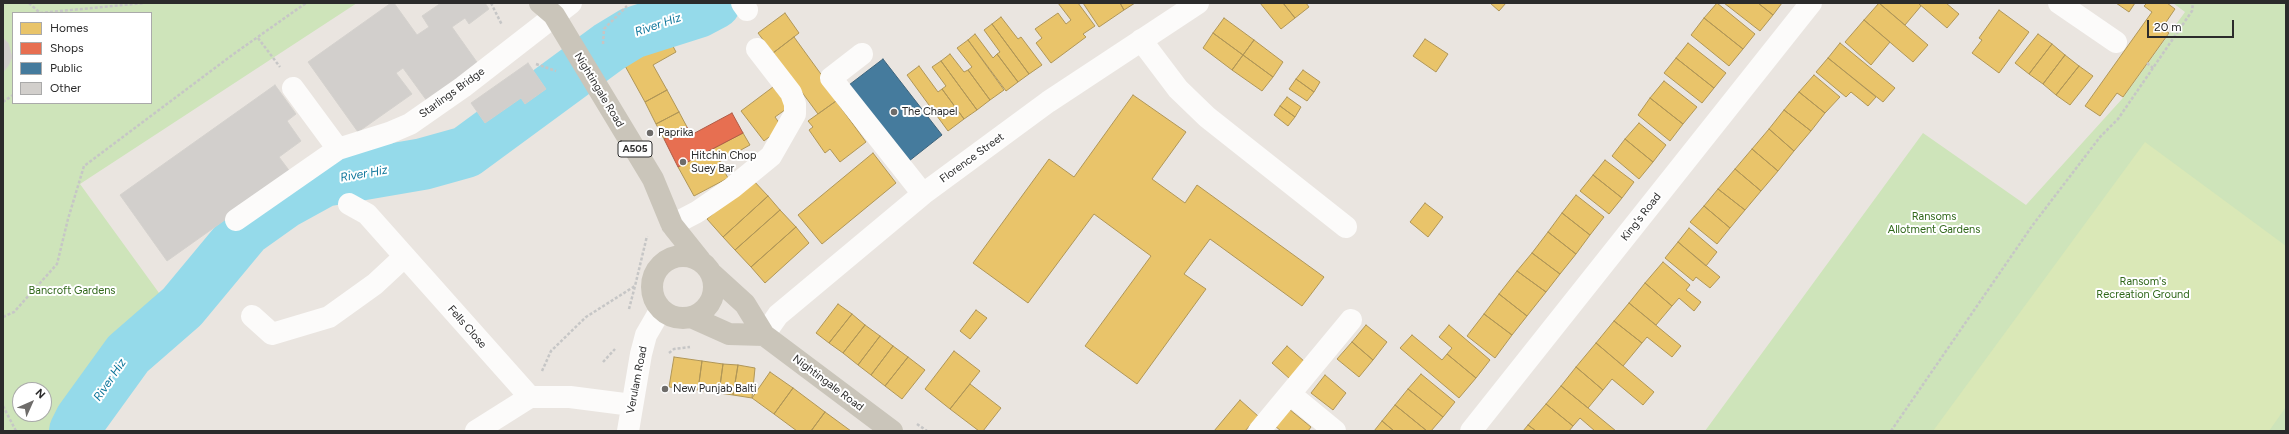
<!DOCTYPE html>
<html>
<head>
<meta charset="utf-8">
<style>
  body { margin:0 }
  #map { position:relative; width:2289px; height:434px; overflow:hidden; background:#eae5e0; font-family:Figtree,sans-serif }
  canvas { display:block }
  .frame { position:absolute; inset:0; border:4px solid #2b2b2b; pointer-events:none }
  .legend { position:absolute; left:12px; top:12px; width:140px; height:92px; box-sizing:border-box; background:#fff; border:1px solid #aaa; margin:0; padding:5px 7px; list-style:none; font-size:12px; color:#2b2b2b }
  .legend li { display:flex; align-items:center; gap:8px; height:20px }
  .legend b { width:20px; border:1px solid #aaa }
  .north { position:absolute; left:12px; top:382px; width:40px; height:40px; box-sizing:border-box; background:#fff; border:1px solid #aaa; border-radius:50%; rotate:45deg; font-size:11px; font-weight:700; line-height:16px; text-align:center; color:#2b2b2b }
  .north::after { content:''; display:block; margin:auto; width:14px; height:18px; background:#6e6c6a; clip-path:polygon(50% 0,100% 100%,50% 72%,0 100%) }
  .scale { position:absolute; left:2147px; top:20px; width:87px; height:18px; box-sizing:border-box; border:2px solid #2b2b2b; border-top:0; padding-left:5px; font-size:12px; line-height:14px; white-space:nowrap; color:#2b2b2b; -webkit-text-stroke:3px #fff; paint-order:stroke }
</style>
</head>
<body>
<div id="map">
<canvas width="2289" height="434"></canvas>
<div class="frame"></div>
<ul class="legend">
<li><b style="height:11px;background:#e9c46a"></b>Homes</li>
<li><b style="height:11px;background:#e76f51"></b>Shops</li>
<li><b style="height:11px;background:#457b9d"></b>Public</li>
<li><b style="height:11px;background:#d2cfcc"></b>Other</li>
</ul>
<div class="north">N</div>
<div class="scale">20 m</div>
</div>
<script>
const ctx = document.querySelector('canvas').getContext('2d');
ctx.lineJoin = 'round';
function paint(path, color) {
  ctx.fillStyle = color;
  ctx.fill(path, 'evenodd');
}
function poly(rows) {
  const path = new Path2D();
  for (const r of rows) {
    if (r.length === 3) {
      path.moveTo(r[0] + r[2], r[1]);
      path.arc(r[0], r[1], r[2], 0, 2 * Math.PI);
      continue;
    }
    path.moveTo(r[0], r[1]);
    for (let i = 2; i < r.length; i += 2) path.lineTo(r[i], r[i + 1]);
  }
  return path;
}
function strokePath(path, color, width, dash) {
  ctx.strokeStyle = color;
  ctx.lineWidth = width;
  ctx.lineCap = dash ? 'butt' : 'round';
  ctx.setLineDash(dash || []);
  ctx.stroke(path);
}
function drawText(font, color, halo, rows, align = 'center') {
  ctx.font = font + ' Figtree,sans-serif';
  ctx.lineWidth = 4;
  ctx.setLineDash([]);
  ctx.textBaseline = 'middle';
  ctx.strokeStyle = halo;
  ctx.fillStyle = color;
  for (const [text, x, y, turn = 0] of rows) {
    ctx.save();
    ctx.translate(x, y);
    ctx.rotate((+turn || 0) * Math.PI / 180);
    ctx.textAlign = isNaN(turn) ? turn : align;
    if (halo) ctx.strokeText(text, 0, 0);
    ctx.fillText(text, 0, 0);
    ctx.restore();
  }
}
paint(poly([
  [3,3,357,3,80,184,167,304,111,349,68,414,61,431,3,431],
  [13,13,151,13,151,103,13,103],
  [20,390,44,390,44,414,20,414],
  [2173,3,2286,3,2286,431,1705,431,1923,133,2026,205,2122,99,2185,12]
]), '#cee4ba');
paint(poly([
  [2145,142,2286,246,2286,407,2269,431,1933,431]
]), '#dae8b7');
const homes = poly([
  [657,3,681,3,666,15,657,3],
  [1058,3,1078,3,1095,26,1083,34,1086,37,1051,63,1036,43,1042,38,1035,29,1058,13,1066,24,1071,20,1058,3],
  [1083,3,1120,3,1124,10,1099,27,1083,3],
  [1120,3,1135,3,1124,10,1120,3],
  [1260,3,1283,3,1295,18,1281,29,1260,3],
  [1283,3,1306,3,1309,7,1295,18,1283,3],
  [1490,3,1506,3,1499,11,1490,3],
  [1717,3,1755,34,1743,49,1704,18,1717,3],
  [1724,3,1758,3,1773,15,1760,31,1724,3],
  [1758,3,1782,3,1773,15,1758,3],
  [1879,3,1928,45,1913,62,1864,20,1879,3],
  [1879,3,1918,3,1921,6,1905,25,1879,3],
  [1918,3,1946,3,1959,14,1947,28,1918,3],
  [2116,3,2135,3,2129,12,2116,3],
  [2147,3,2167,3,2175,9,2162,28,2169,33,2123,97,2117,93,2100,116,2085,106,2152,12,2144,6,2147,3],
  [1999,10,2029,32,1999,73,1972,53,1982,40,1979,38,1999,10],
  [785,13,799,33,773,53,758,33,785,13],
  [1001,17,1018,39,1021,37,1042,65,1029,74,992,24,1001,17],
  [1224,18,1254,40,1243,55,1213,33,1224,18],
  [1704,18,1743,49,1729,66,1691,35,1704,18],
  [1864,20,1890,42,1871,65,1845,42,1864,20],
  [992,24,1029,74,1018,82,997,54,1000,52,984,30,992,24],
  [665,31,676,52,653,65,667,90,645,102,619,55,665,31],
  [1213,33,1243,55,1232,70,1203,48,1213,33],
  [975,34,993,58,997,54,1018,82,1006,91,968,40,975,34],
  [2038,34,2052,44,2029,74,2015,63,2038,34],
  [794,37,839,99,818,114,773,53,794,37],
  [1425,39,1448,54,1436,72,1413,56,1425,39],
  [968,40,1004,90,990,100,968,70,972,67,957,48,968,40],
  [1254,40,1283,62,1273,77,1243,55,1254,40],
  [1688,43,1726,73,1714,88,1676,58,1688,43],
  [1840,43,1895,88,1883,102,1828,58,1840,43],
  [2052,44,2065,55,2043,84,2029,74,2052,44],
  [950,54,964,72,968,70,990,100,977,110,941,61,950,54],
  [1243,55,1273,77,1262,91,1232,70,1243,55],
  [2065,55,2079,66,2056,95,2043,84,2065,55],
  [1676,58,1714,88,1702,103,1664,73,1676,58],
  [1828,58,1876,97,1868,106,1851,92,1846,97,1816,72,1828,58],
  [941,61,977,110,964,119,942,89,946,86,932,67,941,61],
  [919,66,938,92,942,89,964,119,948,131,907,75,919,66],
  [2079,66,2093,76,2070,105,2056,95,2079,66],
  [1303,70,1320,82,1314,92,1296,79,1303,70],
  [1814,75,1840,97,1825,113,1799,92,1814,75],
  [1296,79,1314,92,1307,101,1289,89,1296,79],
  [1664,81,1697,107,1683,124,1650,98,1664,81],
  [773,87,789,107,775,117,782,127,764,141,741,111,773,87],
  [667,90,679,112,656,124,645,102,667,90],
  [1799,92,1825,113,1811,131,1784,110,1799,92],
  [1133,95,1186,132,1152,179,1185,203,1197,185,1324,277,1302,306,1210,239,1184,274,1206,289,1137,384,1085,346,1151,256,1094,214,1028,303,973,263,1049,159,1074,177,1133,95],
  [1287,97,1301,107,1295,117,1280,106,1287,97],
  [1650,98,1683,124,1670,141,1638,115,1650,98],
  [836,101,866,142,840,162,830,149,825,153,809,130,813,127,808,121,836,101],
  [1280,106,1295,117,1288,126,1274,115,1280,106],
  [1784,110,1811,131,1794,151,1769,129,1784,110],
  [679,112,687,127,664,139,656,124,679,112],
  [1639,123,1666,145,1653,162,1625,139,1639,123],
  [1769,129,1794,151,1778,171,1752,149,1769,129],
  [743,133,750,145,719,162,728,178,694,196,678,167,743,133],
  [1625,139,1653,162,1639,179,1612,156,1625,139],
  [1752,149,1778,171,1761,191,1735,169,1752,149],
  [873,153,896,183,822,244,798,215,873,153],
  [1605,160,1634,182,1622,198,1593,175,1605,160],
  [1735,169,1761,191,1745,210,1718,189,1735,169],
  [1593,175,1622,198,1609,214,1580,191,1593,175],
  [752,179,768,196,723,237,707,219,752,179],
  [1718,189,1745,210,1730,228,1704,206,1718,189],
  [1576,195,1604,217,1590,235,1562,213,1576,195],
  [768,196,780,210,735,250,723,237,768,196],
  [1425,203,1443,217,1428,237,1410,222,1425,203],
  [1704,206,1730,228,1717,244,1690,222,1704,206],
  [780,210,796,227,751,267,735,250,780,210],
  [1562,213,1590,235,1576,254,1548,232,1562,213],
  [796,227,809,243,765,283,751,267,796,227],
  [1689,228,1717,252,1706,266,1678,242,1689,228],
  [1548,232,1576,254,1560,274,1532,253,1548,232],
  [1678,242,1720,277,1710,288,1696,277,1693,281,1665,258,1678,242],
  [1532,253,1560,274,1546,292,1517,271,1532,253],
  [1663,262,1690,285,1686,290,1701,302,1694,311,1679,298,1672,306,1645,283,1663,262],
  [1517,271,1546,292,1527,316,1499,294,1517,271],
  [1645,283,1672,306,1656,325,1629,303,1645,283],
  [1499,294,1527,316,1512,335,1484,314,1499,294],
  [1629,303,1681,346,1672,357,1647,337,1642,343,1614,321,1629,303],
  [838,304,852,314,829,343,816,333,838,304],
  [976,310,987,318,970,339,960,331,976,310],
  [852,314,865,325,843,353,829,343,852,314],
  [1484,314,1512,335,1495,358,1467,336,1484,314],
  [1614,321,1642,343,1623,366,1596,343,1614,321],
  [865,325,880,336,858,365,843,353,865,325],
  [1366,325,1387,342,1373,360,1352,342,1366,325],
  [1449,325,1490,360,1476,378,1447,354,1452,348,1439,337,1449,325],
  [1412,335,1442,360,1447,354,1476,378,1459,398,1400,348,1412,335],
  [880,336,893,346,871,375,858,365,880,336],
  [1352,342,1373,360,1359,377,1337,359,1352,342],
  [1596,343,1654,392,1643,405,1612,379,1603,390,1576,367,1596,343],
  [893,346,908,357,885,386,871,375,893,346],
  [1287,346,1305,362,1290,379,1272,363,1287,346],
  [954,351,980,371,950,409,925,389,954,351],
  [674,357,702,361,698,390,669,387,674,357],
  [908,357,925,370,902,399,885,386,908,357],
  [702,361,723,364,719,393,698,390,702,361],
  [723,364,738,365,733,395,719,393,723,364],
  [738,365,755,368,752,398,733,395,738,365],
  [1576,367,1603,390,1588,408,1561,386,1576,367],
  [770,372,793,388,774,414,752,398,770,372],
  [1421,374,1455,402,1443,417,1408,389,1421,374],
  [1325,375,1346,393,1333,410,1311,393,1325,375],
  [970,384,1001,408,983,431,979,431,950,409,970,384],
  [1561,386,1588,408,1616,431,1595,431,1580,418,1573,426,1546,404,1561,386],
  [793,388,825,412,811,431,797,431,774,414,793,388],
  [1408,389,1443,417,1431,431,1427,431,1395,405,1408,389],
  [1240,400,1258,416,1245,431,1214,431,1240,400],
  [1546,404,1573,426,1569,431,1536,431,1528,425,1546,404],
  [1395,405,1427,431,1394,431,1382,421,1395,405],
  [1289,409,1311,427,1308,431,1281,431,1275,426,1289,409],
  [825,412,851,431,811,431,825,412],
  [1382,421,1394,431,1374,431,1382,421],
  [1528,425,1536,431,1523,431,1528,425]
]);
paint(homes, '#e9c46a');
strokePath(homes, '#b09657', 1);
const shops = poly([
  [732,113,743,133,678,167,664,139,687,127,691,135,732,113]
]);
paint(shops, '#e76f51');
strokePath(shops, '#af5b46', 1);
const public = poly([
  [883,59,942,135,904,165,845,88,883,59]
]);
paint(public, '#457b9d');
strokePath(public, '#3d637b', 1);
strokePath(poly([
  [75,431,81,419,128,354,182,307,246,230,284,203,324,181,423,164,466,152,609,47,632,33,698,12,715,3]
]), '#95daea', 52);
const building = poly([
  [391,3,394,3,417,35,429,27,422,16,441,3,485,3,489,9,469,24,465,18,452,27,479,65,427,101,403,68,396,73,412,94,358,132,308,62,391,3],
  [3,38,8,43,12,57,8,66,3,72,3,38],
  [528,63,546,89,525,104,521,98,485,123,471,103,528,63],
  [275,85,296,114,287,121,301,141,279,157,291,173,167,261,120,195,275,85]
]);
paint(building, '#d2cfcc');
strokePath(building, '#d4d1cd', 1);
strokePath(poly([
  [29,3,40,13],
  [491,3,502,25],
  [40,13,144,3],
  [258,38,280,67],
  [603,44,604,29,627,6],
  [2147,63,2153,68],
  [536,64,556,71],
  [3,102,13,95],
  [629,309,635,286],
  [3,317,14,312,57,264,68,219,84,166,235,53,306,3],
  [669,353,674,349,690,347],
  [603,362,615,349],
  [542,371,551,351,586,317,635,286,647,236],
  [3,406,16,431],
  [917,424,927,431],
  [1891,431,2032,226,2100,137,2118,119,2192,11,2193,3]
]), '#c6c6c6', 2.5, [3, 2]);
strokePath(poly([
  [742,3,747,10],
  [2059,3,2116,42],
  [1141,40,1178,89,1207,117,1346,227],
  [862,54,831,78,923,194],
  [293,88,338,149],
  [349,204,367,214,530,397],
  [236,220,338,149,389,133,410,124,463,87,571,3],
  [672,225,697,212,732,188,771,156,795,114,795,104,791,93,757,49],
  [252,316,272,334,329,317,375,284,404,257],
  [764,335,778,315,923,194,1048,102,1198,3],
  [1290,394,1335,431],
  [476,431,530,397,570,397,632,405],
  [628,431,641,354,646,335,661,309],
  [1259,431,1351,320],
  [1471,431,1811,3]
]), '#fcfbfa', 22);
strokePath(poly([
  [540,3,554,15,653,179,672,225,700,260],
  [683,287,31],
  [712,274,745,304,764,335,892,431],
  [691,317,729,334,764,335]
]), '#cac5ba', 22);
for (const [x, y, r, color] of [
  [894,112,4,"#6e6c6a"],
  [650,133,4,"#6e6c6a"],
  [683,162,4,"#6e6c6a"],
  [665,389,4,"#6e6c6a"]
]) {
  const dot = new Path2D();
  dot.arc(x, y, r, 0, 2 * Math.PI);
  ctx.fillStyle = color;
  ctx.fill(dot);
  strokePath(dot, '#fff', 1.5);
}
for (const [x, y, w] of [
  [635,149,34]
]) {
  const box = new Path2D();
  box.roundRect(x - w / 2, y - 8, w, 16, 3);
  ctx.fillStyle = '#fff';
  ctx.fill(box);
  strokePath(box, '#2b2b2b', 1);
}
drawText('bold 10px', '#2b2b2b', null, [
  ["A505",635,149]
]);
drawText('11px', '#2b2b2b', '#fff', [
  ["Nightingale Road",599,90,59],
  ["Starlings Bridge",452,93,-36],
  ["Florence Street",972,158,-36],
  ["King's Road",1641,217,-52],
  ["Fells Close",467,327,49],
  ["Verulam Road",637,380,-79],
  ["Nightingale Road",828,383,37]
]);
drawText('11px', '#2b2b2b', '#fff', [
  ["The Chapel",902,112],
  ["Paprika",658,133],
  ["Hitchin Chop",691,156],
  ["Suey Bar",691,169],
  ["New Punjab Balti",673,389]
], 'left');
drawText('11px', '#31681b', '#fff', [
  ["Ransoms",1934,217],
  ["Allotment Gardens",1934,230],
  ["Ransom's",2143,282],
  ["Recreation Ground",2143,295],
  ["Bancroft Gardens",72,291]
]);
drawText('italic 12px', '#0e769b', '#fff', [
  ["River Hiz",658,25,-19],
  ["River Hiz",364,174,-10],
  ["River Hiz",110,380,-56]
]);
</script>
</body>
</html>
